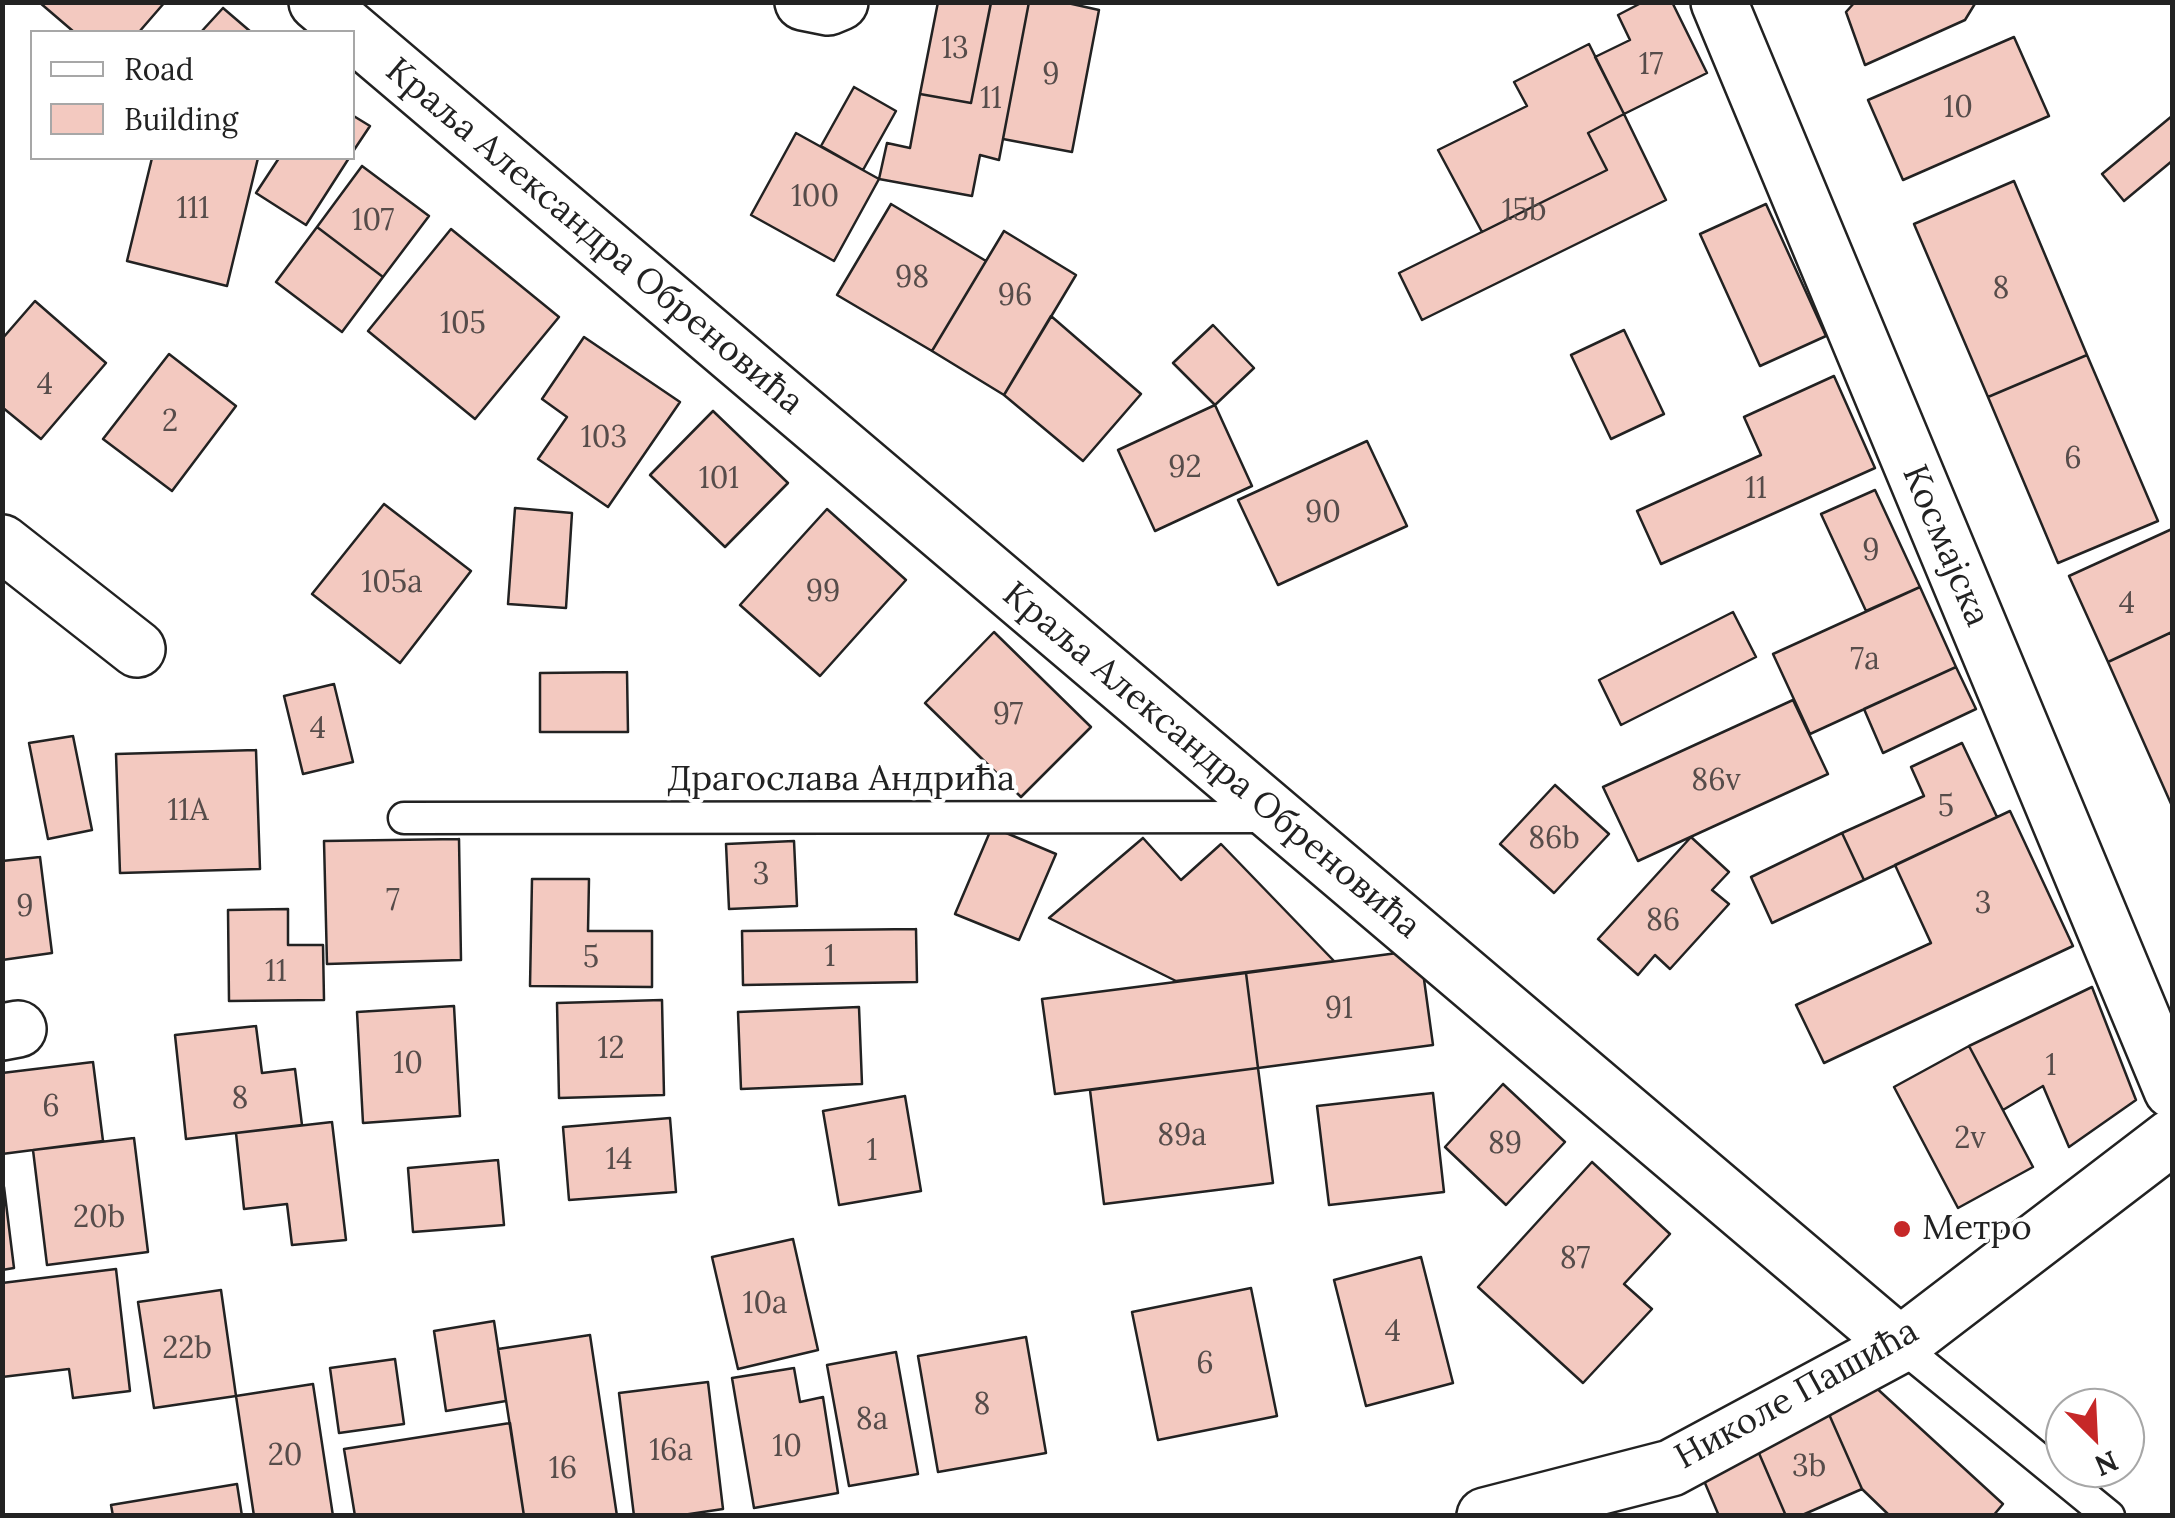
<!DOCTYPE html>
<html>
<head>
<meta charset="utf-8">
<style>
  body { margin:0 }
  #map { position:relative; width:2175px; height:1518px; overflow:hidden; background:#fff; font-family:Lora,serif }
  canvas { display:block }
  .frame { position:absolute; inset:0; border:5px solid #222; pointer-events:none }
  .legend { position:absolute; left:30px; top:30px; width:325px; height:130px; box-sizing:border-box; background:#fff; border:2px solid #a7a7a7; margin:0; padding:12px 18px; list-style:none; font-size:30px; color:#222 }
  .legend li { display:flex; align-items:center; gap:20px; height:50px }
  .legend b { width:50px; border:2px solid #a7a7a7 }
  .north { position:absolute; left:2045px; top:1388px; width:100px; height:100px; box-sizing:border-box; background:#fff; border:2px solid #a7a7a7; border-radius:50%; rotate:156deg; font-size:28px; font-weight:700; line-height:40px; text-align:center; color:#222 }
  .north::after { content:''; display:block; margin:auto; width:35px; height:45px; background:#c62828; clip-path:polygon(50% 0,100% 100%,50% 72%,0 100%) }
</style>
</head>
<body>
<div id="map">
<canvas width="2175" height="1518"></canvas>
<div class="frame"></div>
<ul class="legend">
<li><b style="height:12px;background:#fff"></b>Road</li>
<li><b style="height:28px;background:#f3c9c0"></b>Building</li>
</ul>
<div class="north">N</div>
</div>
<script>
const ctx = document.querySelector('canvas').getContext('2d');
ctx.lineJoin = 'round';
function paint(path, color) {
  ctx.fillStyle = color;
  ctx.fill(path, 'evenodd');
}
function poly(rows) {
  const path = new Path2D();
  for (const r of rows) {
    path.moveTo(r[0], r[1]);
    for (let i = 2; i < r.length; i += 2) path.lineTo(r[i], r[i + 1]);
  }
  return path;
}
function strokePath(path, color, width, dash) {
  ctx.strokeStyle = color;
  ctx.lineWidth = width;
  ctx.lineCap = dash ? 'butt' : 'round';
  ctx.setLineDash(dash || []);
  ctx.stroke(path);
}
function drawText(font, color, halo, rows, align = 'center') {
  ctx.font = font + ' Lora,serif';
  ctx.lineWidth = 8;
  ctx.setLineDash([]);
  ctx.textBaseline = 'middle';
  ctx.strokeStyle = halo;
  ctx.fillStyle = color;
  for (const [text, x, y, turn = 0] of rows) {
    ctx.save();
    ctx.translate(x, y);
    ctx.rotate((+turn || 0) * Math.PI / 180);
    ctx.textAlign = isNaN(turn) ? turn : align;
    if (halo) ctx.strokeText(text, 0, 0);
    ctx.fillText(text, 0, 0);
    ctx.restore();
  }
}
const building = poly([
  [39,2,165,2,139,32,74,32,39,2],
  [938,2,991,3,971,103,920,94,938,2],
  [1029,2,999,160,980,155,972,196,879,179,887,143,910,148,920,94,971,103,991,2,1029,2],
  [1029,2,1063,2,1099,10,1072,152,1003,139,1029,2],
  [1643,2,1672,2,1707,73,1624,114,1595,57,1630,40,1618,15,1643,2],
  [1855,2,1976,2,1965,20,1865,65,1846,12,1855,2],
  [223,8,251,32,201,32,223,8],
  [2014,37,2049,116,1903,180,1868,100,2014,37],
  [1589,44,1624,114,1588,133,1607,170,1482,232,1438,150,1527,106,1514,82,1589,44],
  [854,87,896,111,863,170,821,146,854,87],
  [1624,114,1666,200,1422,320,1399,273,1607,170,1588,133,1624,114],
  [352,115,370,126,352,153,352,115],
  [2172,116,2172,161,2124,201,2102,174,2172,116],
  [796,133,879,179,834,261,751,215,796,133],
  [152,158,258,158,227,286,127,261,152,158],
  [279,158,349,158,306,225,256,193,279,158],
  [362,166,429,216,383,277,317,227,362,166],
  [2014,181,2087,355,1988,397,1914,224,2014,181],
  [891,204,986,261,932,351,837,295,891,204],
  [1766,204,1826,336,1760,366,1700,234,1766,204],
  [317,227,383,277,342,332,276,282,317,227],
  [451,229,559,317,475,419,368,331,451,229],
  [1004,231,1076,275,1004,395,932,351,1004,231],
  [35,301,106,363,41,439,2,407,2,339,35,301],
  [1051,316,1141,394,1083,461,1004,395,1051,316],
  [1213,325,1254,368,1215,405,1173,363,1213,325],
  [1624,330,1664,414,1611,439,1571,355,1624,330],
  [584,337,680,402,608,507,538,459,567,417,542,399,584,337],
  [169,354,236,406,172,491,103,439,169,354],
  [2087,355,2158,521,2058,563,1988,397,2087,355],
  [1834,376,1875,468,1661,564,1637,511,1761,455,1744,417,1834,376],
  [1215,405,1252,486,1155,531,1118,450,1215,405],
  [713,411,788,483,725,547,650,475,713,411],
  [1367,441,1407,526,1278,585,1238,500,1367,441],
  [1875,490,1920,587,1866,611,1821,514,1875,490],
  [384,504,471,571,400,663,312,594,384,504],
  [515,508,572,513,566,608,508,604,515,508],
  [827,509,906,580,820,676,740,605,827,509],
  [2172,529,2172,632,2108,662,2069,576,2172,529],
  [1920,587,1956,667,1810,734,1773,654,1920,587],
  [1733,612,1756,657,1621,725,1599,680,1733,612],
  [994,632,1091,727,1021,797,925,703,994,632],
  [2172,632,2172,806,2108,662,2172,632],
  [1956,667,1976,709,1883,753,1864,709,1956,667],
  [627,672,628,732,540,732,540,673,627,672],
  [334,684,353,762,303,774,284,696,334,684],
  [1793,700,1828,774,1638,861,1603,787,1793,700],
  [73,736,92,830,48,839,29,743,73,736],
  [1962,743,1997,817,1864,880,1842,833,1924,796,1911,767,1962,743],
  [256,750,260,869,120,873,116,754,256,750],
  [1555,785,1609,834,1554,893,1500,844,1555,785],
  [2010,811,2073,946,1824,1063,1796,1005,1931,943,1895,865,2010,811],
  [992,827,1056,854,1019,940,955,914,992,827],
  [1842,833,1864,880,1772,923,1751,877,1842,833],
  [1691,837,1729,872,1712,890,1729,904,1670,969,1655,955,1638,975,1598,939,1691,837],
  [1143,838,1181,880,1221,844,1334,961,1176,981,1049,918,1143,838],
  [459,839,461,960,327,964,324,841,459,839],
  [794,841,797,906,729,909,726,844,794,841],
  [40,857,52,953,2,960,2,861,40,857],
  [532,879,589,879,588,931,652,931,652,987,530,986,532,879],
  [288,909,288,945,323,945,324,1000,229,1001,228,910,288,909],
  [916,929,917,982,743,985,742,931,916,929],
  [1420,950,1433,1045,1258,1068,1246,973,1420,950],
  [1246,973,1258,1068,1055,1094,1042,999,1246,973],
  [2092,987,2136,1100,2069,1147,2043,1086,2003,1110,1969,1046,2092,987],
  [662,1000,664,1095,559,1098,557,1003,662,1000],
  [454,1006,460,1116,363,1123,357,1012,454,1006],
  [859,1007,862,1084,741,1089,738,1012,859,1007],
  [256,1026,262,1073,295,1069,302,1125,186,1139,175,1035,256,1026],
  [1969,1046,2033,1167,1958,1208,1894,1087,1969,1046],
  [93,1062,103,1141,2,1154,2,1073,93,1062],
  [1258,1068,1273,1183,1104,1204,1090,1090,1258,1068],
  [1503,1084,1565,1142,1506,1205,1445,1147,1503,1084],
  [1433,1093,1444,1192,1329,1205,1317,1106,1433,1093],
  [905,1096,921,1191,839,1205,823,1111,905,1096],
  [670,1118,676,1192,569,1200,563,1127,670,1118],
  [332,1122,346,1240,292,1245,287,1204,244,1209,236,1133,332,1122],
  [134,1138,148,1252,47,1265,33,1150,134,1138],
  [498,1160,504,1225,413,1232,408,1168,498,1160],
  [1592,1162,1670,1234,1624,1284,1652,1309,1583,1383,1478,1287,1592,1162],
  [4,1187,14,1268,2,1270,2,1188,4,1187],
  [793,1239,818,1350,738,1369,712,1257,793,1239],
  [1421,1257,1453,1383,1366,1406,1334,1280,1421,1257],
  [116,1269,130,1391,73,1398,69,1369,2,1377,2,1283,116,1269],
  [1251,1288,1277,1416,1158,1440,1132,1312,1251,1288],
  [221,1290,236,1396,154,1408,138,1302,221,1290],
  [494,1321,506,1401,446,1411,434,1331,494,1321],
  [590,1335,617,1516,524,1516,498,1349,590,1335],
  [1026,1337,1046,1453,938,1472,918,1356,1026,1337],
  [896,1352,918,1474,849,1486,827,1365,896,1352],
  [395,1359,404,1424,339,1433,330,1368,395,1359],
  [794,1368,800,1402,823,1397,838,1493,754,1508,732,1378,794,1368],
  [708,1382,723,1509,676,1516,634,1516,619,1393,708,1382],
  [313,1384,333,1516,254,1516,236,1396,313,1384],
  [1872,1384,2003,1504,1993,1516,1890,1516,1862,1489,1828,1412,1872,1384],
  [1828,1412,1862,1489,1800,1516,1786,1516,1755,1444,1828,1412],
  [510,1423,524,1516,355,1516,344,1449,510,1423],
  [1755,1444,1786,1516,1719,1516,1699,1469,1755,1444],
  [237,1484,242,1516,113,1516,111,1505,237,1484]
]);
paint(building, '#f3c9c0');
strokePath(building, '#222', 2.5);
const lane = poly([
  [404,818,1274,817],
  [1900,1345,2109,1516]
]);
const street = poly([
  [317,2,1900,1345],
  [803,2,828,7,840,2],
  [1719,2,2172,1090],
  [2,543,137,649],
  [2,1032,18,1029]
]);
const secondary = poly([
  [1485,1516,1671,1468,1900,1345,2172,1137]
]);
strokePath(lane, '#222', 35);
strokePath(street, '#222', 60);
strokePath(secondary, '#222', 60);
strokePath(lane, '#fff', 30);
strokePath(street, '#fff', 55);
strokePath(secondary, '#fff', 55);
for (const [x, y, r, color] of [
  [1902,1229,10,"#c62828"]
]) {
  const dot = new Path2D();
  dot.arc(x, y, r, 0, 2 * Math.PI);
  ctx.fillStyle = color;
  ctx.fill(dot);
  strokePath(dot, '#fff', 4);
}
drawText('30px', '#564c4a', null, [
  ["13",955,49],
  ["17",1651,65],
  ["9",1051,75],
  ["11",991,99],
  ["10",1958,108],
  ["100",815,197],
  ["111",193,209],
  ["15b",1524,211],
  ["107",373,221],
  ["98",912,278],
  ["8",2001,289],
  ["96",1015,296],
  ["105",463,324],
  ["4",45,385],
  ["2",170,422],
  ["103",604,438],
  ["6",2073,459],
  ["92",1185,468],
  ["101",719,479],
  ["11",1756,489],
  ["90",1323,513],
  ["9",1871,551],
  ["105a",392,583],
  ["99",823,592],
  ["4",2127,604],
  ["7a",1865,660],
  ["97",1008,715],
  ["4",318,729],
  ["86v",1716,781],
  ["5",1946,807],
  ["11A",188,811],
  ["86b",1554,839],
  ["3",761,875],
  ["7",393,901],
  ["3",1983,904],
  ["9",25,907],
  ["86",1663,921],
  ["1",830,957],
  ["5",591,958],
  ["11",276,972],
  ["91",1339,1009],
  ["12",611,1049],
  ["10",408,1064],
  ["1",2051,1066],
  ["8",240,1099],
  ["6",51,1107],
  ["89a",1182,1136],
  ["2v",1970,1139],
  ["89",1505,1144],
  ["1",872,1151],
  ["14",619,1160],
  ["20b",99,1218],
  ["87",1575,1259],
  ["10a",765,1304],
  ["4",1393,1332],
  ["22b",187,1349],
  ["6",1205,1364],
  ["8",982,1405],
  ["8a",872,1420],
  ["10",787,1447],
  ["16a",671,1451],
  ["20",285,1456],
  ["3b",1809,1467],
  ["16",563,1469]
]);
drawText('35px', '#222', '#fff', [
  ["Краља Александра Обреновића",594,237,40],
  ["Космајска",1945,546,67],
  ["Краља Александра Обреновића",1211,761,40],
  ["Драгослава Андрића",841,780],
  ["Николе Пашића",1797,1395,-29]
]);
drawText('35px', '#222', '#fff', [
  ["Метро",1922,1229]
], 'left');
</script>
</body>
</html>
